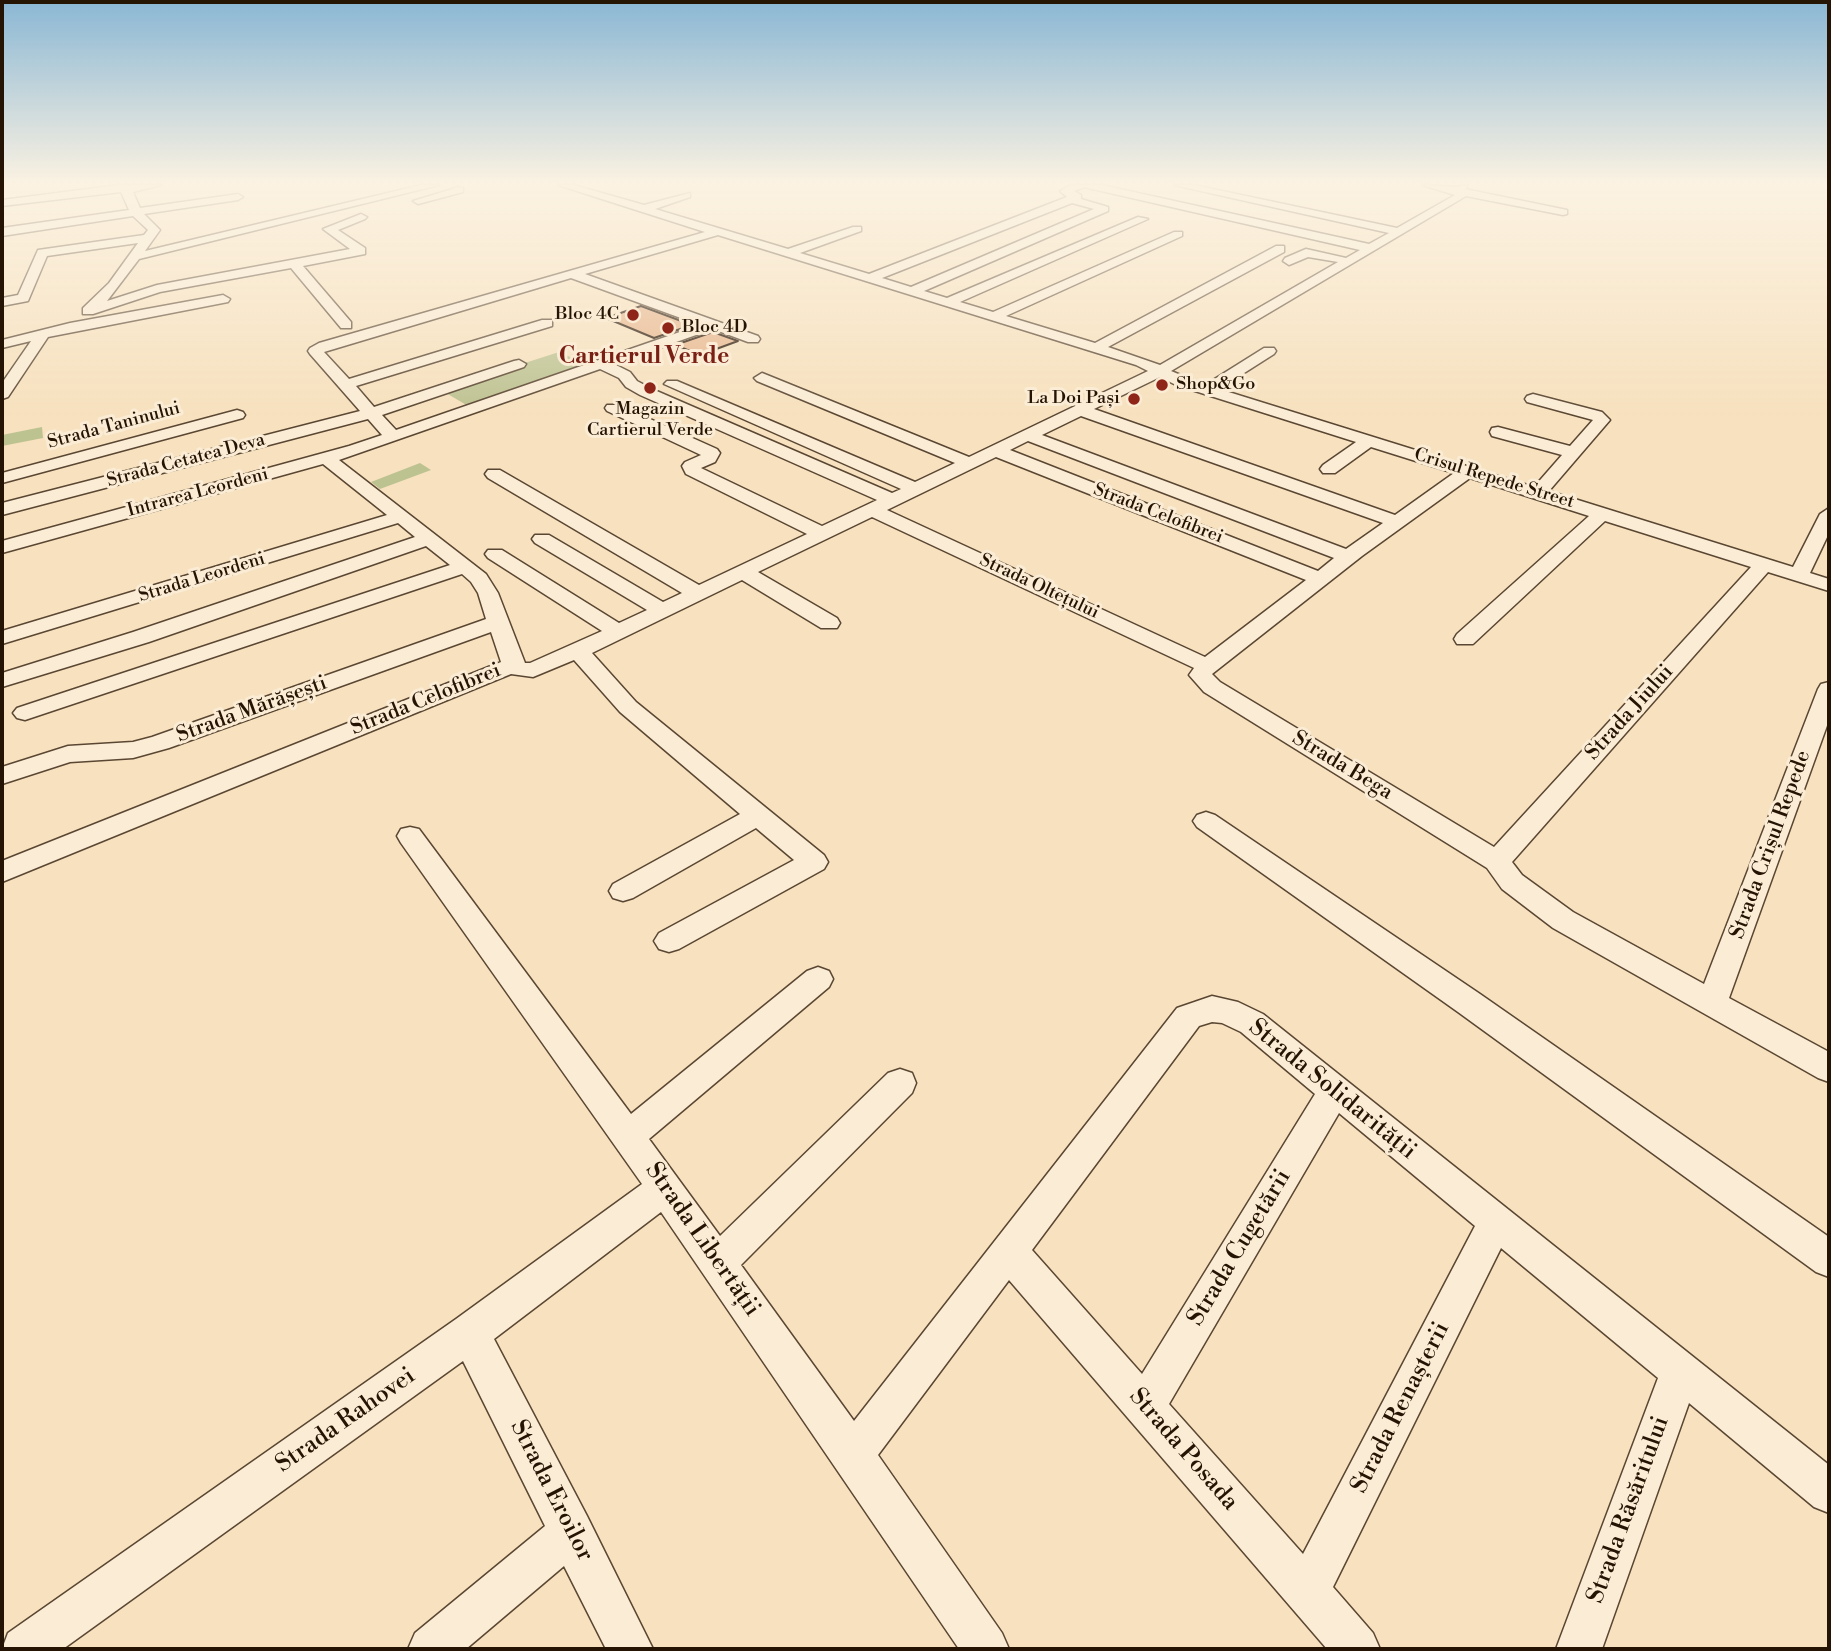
<!DOCTYPE html>
<html>
<head>
<meta charset="utf-8">
<style>
  body { margin:0 }
  #map { position:relative; width:1831px; height:1651px; overflow:hidden; background:#f7e1be; font-family:"Libre Bodoni",serif }
  canvas { display:block }
  .frame { position:absolute; inset:0; border:4px solid #251303; pointer-events:none }
</style>
</head>
<body>
<div id="map">
<canvas width="1831" height="1651"></canvas>
<div class="frame"></div>
</div>
<script>
const ctx = document.querySelector('canvas').getContext('2d');
ctx.lineJoin = 'round';
function paint(path, color) {
  ctx.fillStyle = color;
  ctx.fill(path, 'evenodd');
}
function poly(rows) {
  const path = new Path2D();
  for (const r of rows) {
    path.moveTo(r[0], r[1]);
    for (let i = 2; i < r.length; i += 2) path.lineTo(r[i], r[i + 1]);
  }
  return path;
}
function strokePath(path, color, width, dash) {
  ctx.strokeStyle = color;
  ctx.lineWidth = width;
  ctx.lineCap = dash ? 'butt' : 'round';
  ctx.setLineDash(dash || []);
  ctx.stroke(path);
}
function drawText(font, color, halo, rows, align = 'center') {
  ctx.font = font + ' "Libre Bodoni",serif';
  ctx.lineWidth = 6;
  ctx.setLineDash([]);
  ctx.textBaseline = 'middle';
  ctx.strokeStyle = halo;
  ctx.fillStyle = color;
  for (const [text, x, y, turn = 0] of rows) {
    ctx.save();
    ctx.translate(x, y);
    ctx.rotate((+turn || 0) * Math.PI / 180);
    ctx.textAlign = isNaN(turn) ? turn : align;
    if (halo) ctx.strokeText(text, 0, 0);
    ctx.fillText(text, 0, 0);
    ctx.restore();
  }
}
paint(poly([
  [559,352,588,365,468,406,441,390],
  [42,427,43,438,2,446,2,435],
  [420,463,431,470,380,489,371,482]
]), '#bdc291');
const building = poly([
  [641,306,692,325,654,338,606,318,641,306],
  [713,332,738,341,700,355,675,345,713,332]
]);
paint(building, '#e7b58c');
strokePath(building, '#251303', 2);
const minor = poly([
  [119,185,161,185,133,192,140,208,238,194,243,197,238,200,144,214,160,230,145,251,421,185,439,185,139,259,107,301,157,285,350,249,323,229,361,214,367,217,365,219,338,230,365,248,365,254,303,266,351,322,351,328,341,328,291,268,160,292,93,314,83,314,83,308,109,283,138,243,47,256,28,301,2,306,2,298,18,295,38,250,144,235,148,230,133,216,2,236,2,228,129,210,121,192,2,206,2,200,119,185],
  [558,185,574,185,644,205,690,193,690,197,655,209,788,249,853,227,861,227,861,231,800,253,869,274,1067,197,1060,191,1071,185,1102,185,1369,244,1389,233,1174,185,1194,185,1397,228,1455,195,1422,185,1455,187,1468,185,1465,189,1567,210,1567,214,1563,215,1466,196,1171,371,1205,385,1264,348,1274,348,1276,351,1274,354,1219,389,1534,487,1562,455,1492,436,1490,432,1492,428,1498,427,1570,446,1593,420,1527,402,1525,399,1527,396,1533,394,1602,412,1610,420,1549,491,1793,567,1820,514,1829,508,1829,533,1810,573,1829,579,1829,591,1768,572,1512,862,1522,875,1573,912,1704,984,1818,689,1821,684,1829,682,1829,720,1729,998,1829,1052,1829,1082,1818,1078,1553,928,1502,889,1487,868,1204,692,1189,675,1194,668,872,517,758,572,837,618,840,623,837,628,821,628,742,580,592,653,636,702,824,855,828,862,824,869,679,949,669,952,659,949,654,941,659,933,794,860,756,828,633,898,623,901,613,898,609,891,613,884,740,814,620,712,574,660,533,677,511,674,2,882,2,861,501,662,491,632,169,748,133,758,70,762,2,784,2,767,68,746,133,742,152,737,486,619,478,593,471,582,462,574,25,720,17,718,13,713,17,708,450,565,426,546,149,642,2,687,2,673,133,632,415,537,398,523,2,644,2,631,387,515,323,464,2,553,2,541,349,446,382,435,368,419,2,515,2,503,360,411,310,354,308,351,310,348,319,343,705,232,558,185],
  [1085,187,1088,188,1360,250,1346,258,1306,249,1285,258,1283,261,1289,265,1308,257,1338,262,1160,365,1108,347,1284,252,1284,246,1276,246,1095,343,1006,316,1182,236,1182,232,1174,232,993,312,960,302,1148,219,1138,217,947,298,924,291,1108,211,1108,207,1081,199,1081,195,1074,191,1085,187],
  [1072,203,1094,209,911,287,882,278,1072,203],
  [718,235,1136,365,1148,371,969,457,767,375,762,373,754,378,757,381,955,463,915,482,677,381,667,381,664,384,901,489,892,493,652,389,637,381,630,372,614,364,713,329,748,342,758,342,760,339,758,336,585,274,718,235],
  [571,278,700,325,396,430,382,415,524,367,526,364,519,360,514,361,374,407,356,386,552,326,552,320,542,320,349,379,324,352,571,278],
  [600,369,619,378,626,387,640,395,877,500,822,526,701,468,715,462,720,453,717,449,619,405,607,405,605,408,607,411,701,455,685,462,682,466,686,474,807,534,699,585,500,470,488,470,485,474,488,478,682,593,663,602,549,535,535,535,532,539,535,543,647,610,619,623,502,550,488,550,485,554,488,558,602,631,530,663,525,663,498,593,486,574,339,460,600,369],
  [1160,377,1176,385,1356,442,1323,465,1320,469,1323,473,1335,473,1371,447,1454,473,1395,515,1094,409,1160,377],
  [1081,416,1383,523,1346,549,1042,435,1081,416],
  [1028,441,1334,558,1318,571,1010,450,1028,441],
  [996,457,1306,580,1205,657,887,510,996,457],
  [1470,478,1589,516,1457,634,1454,639,1457,644,1473,644,1605,521,1751,567,1494,847,1220,682,1212,674,1362,556,1470,478],
  [459,187,463,188,463,192,418,204,413,201,459,187],
  [223,295,230,299,228,302,48,337,8,397,2,399,2,383,31,341,2,348,2,340,70,323,223,295],
  [237,410,243,412,245,415,243,418,2,483,2,473,237,410],
  [1206,812,1215,815,1480,994,1829,1237,1829,1277,1816,1272,1458,1012,1197,827,1193,821,1197,815,1206,812],
  [410,827,419,829,631,1114,807,971,818,967,829,971,833,979,829,987,649,1139,720,1236,888,1073,900,1069,912,1073,916,1083,912,1093,741,1265,854,1421,1177,1008,1212,996,1238,1002,1263,1014,1829,1465,1829,1513,1814,1507,1689,1403,1602,1649,1556,1649,1658,1378,1501,1248,1333,1587,1373,1633,1380,1649,1327,1649,1009,1280,878,1455,1002,1633,1009,1649,959,1649,661,1212,494,1339,587,1516,653,1649,606,1649,564,1566,466,1649,408,1649,415,1633,545,1526,463,1361,63,1649,2,1649,8,1633,456,1319,642,1184,401,843,397,836,401,829,410,827],
  [1212,1022,1222,1023,1241,1032,1315,1094,1142,1374,1032,1250,1199,1026,1212,1022],
  [1339,1113,1475,1226,1303,1554,1169,1404,1339,1113]
]);
strokePath(minor, '#5a4632', 3);
paint(minor, '#faecd5');
const sky = ctx.createLinearGradient(0, 0, 0, 416);
sky.addColorStop(0, '#8ab7d4');
sky.addColorStop(0.44, '#fbf2e2');
sky.addColorStop(1, '#fbf2e200');
ctx.fillStyle = sky;
ctx.fillRect(0, 0, 1831, 416);
for (const [x, y, r, color] of [
  [633,315,7,"#8f2418"],
  [668,328,7,"#8f2418"],
  [1162,385,7,"#8f2418"],
  [650,388,7,"#8f2418"],
  [1134,399,7,"#8f2418"]
]) {
  const dot = new Path2D();
  dot.arc(x, y, r, 0, 2 * Math.PI);
  ctx.fillStyle = color;
  ctx.fill(dot);
  strokePath(dot, '#faecd5', 2.5);
}
drawText('18px', '#251303', '#faecd5', [
  ["Bloc 4C",619,315],
  ["Bloc 4D",682,328,"left"],
  ["Shop&Go",1176,385,"left"],
  ["La Doi Pași",1120,399],
  ["Magazin",650,410,"center"],
  ["Cartierul Verde",650,431,"center"]
], 'right');
drawText('18px', '#251303', '#faecd5', [
  ["Strada Taninului",114,426,-15],
  ["Strada Cetatea Deva",186,461,-15],
  ["Crisul Repede Street",1494,479,17],
  ["Intrarea Leordeni",198,493,-15],
  ["Strada Celofibrei",1158,514,21],
  ["Strada Leordeni",202,578,-17],
  ["Strada Oltețului",1039,587,25]
]);
drawText('21px', '#251303', '#faecd5', [
  ["Strada Celofibrei",426,700,-22],
  ["Strada Mărășești",252,710,-20],
  ["Strada Jiului",1630,713,-48],
  ["Strada Bega",1342,766,31],
  ["Strada Crișul Repede",1771,845,-70]
]);
drawText('bold 23px', '#7a1f14', '#faecd5', [
  ["Cartierul Verde",644,357]
]);
drawText('24px', '#251303', '#faecd5', [
  ["Strada Solidarității",1332,1090,39],
  ["Strada Libertății",702,1240,55],
  ["Strada Cugetării",1240,1248,-59],
  ["Strada Renașterii",1401,1408,-63],
  ["Strada Rahovei",346,1421,-35],
  ["Strada Posada",1183,1450,49],
  ["Strada Eroilor",551,1491,63],
  ["Strada Răsăritului",1629,1510,-70]
]);
</script>
</body>
</html>
